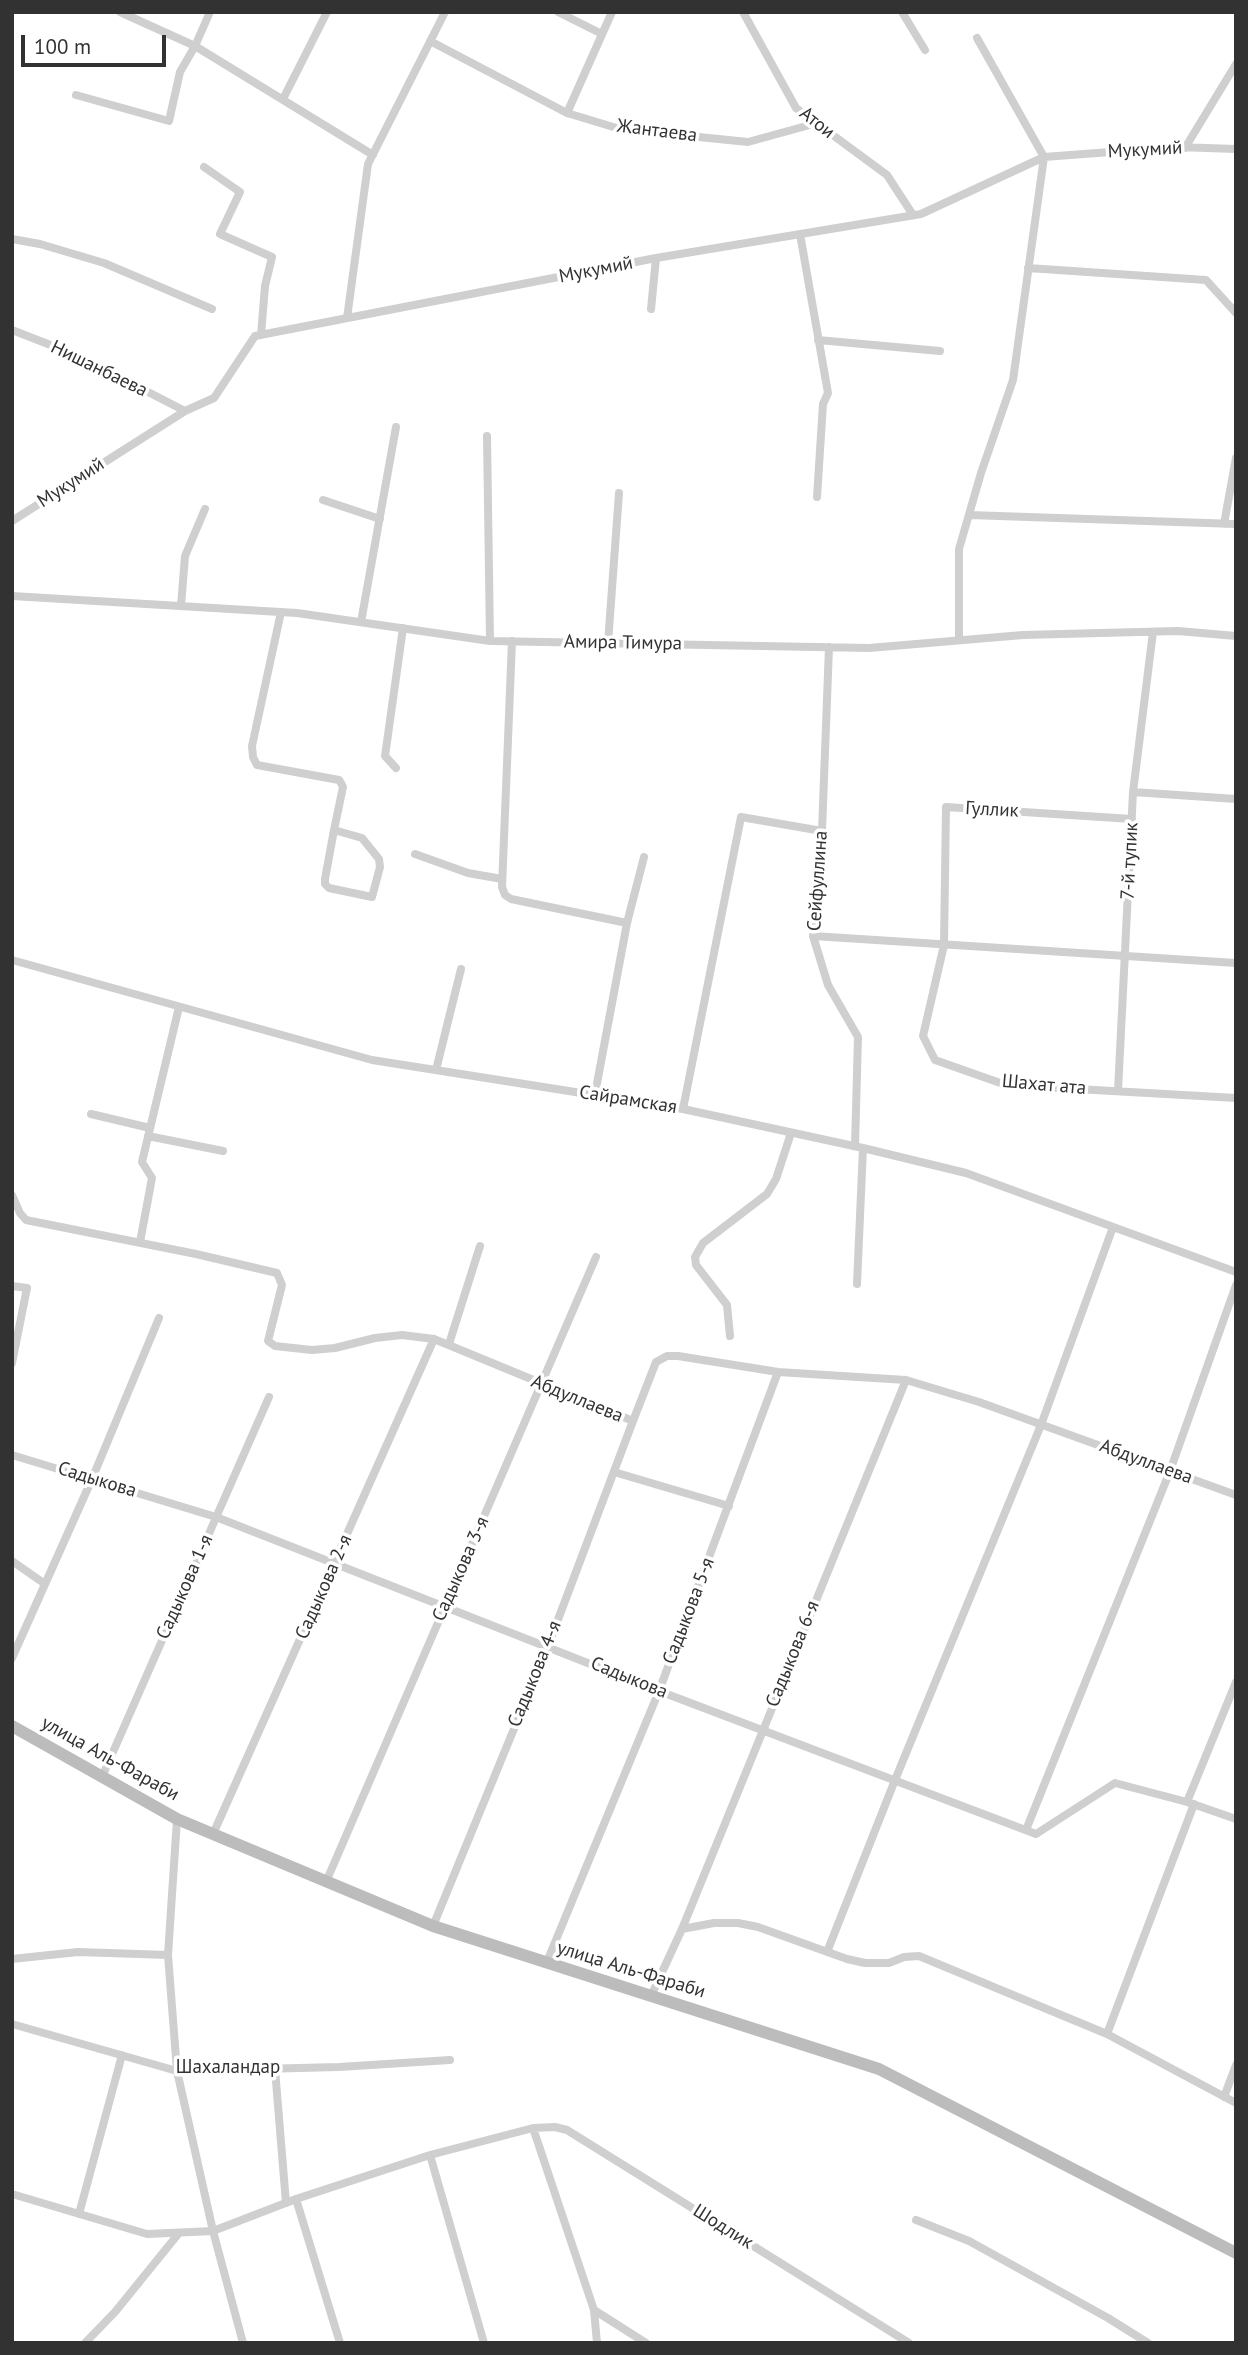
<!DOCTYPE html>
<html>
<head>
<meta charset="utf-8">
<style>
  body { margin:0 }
  #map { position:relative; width:1248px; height:2355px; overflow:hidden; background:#fff; font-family:"PT Sans",sans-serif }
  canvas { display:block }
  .frame { position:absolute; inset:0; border:14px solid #323232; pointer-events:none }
  .scale { position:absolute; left:21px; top:35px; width:145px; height:32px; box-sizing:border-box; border:4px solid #323232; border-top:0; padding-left:9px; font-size:21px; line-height:24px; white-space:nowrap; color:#323232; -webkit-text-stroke:5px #fff; paint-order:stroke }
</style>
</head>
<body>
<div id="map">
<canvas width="1248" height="2355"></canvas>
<div class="frame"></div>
<div class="scale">100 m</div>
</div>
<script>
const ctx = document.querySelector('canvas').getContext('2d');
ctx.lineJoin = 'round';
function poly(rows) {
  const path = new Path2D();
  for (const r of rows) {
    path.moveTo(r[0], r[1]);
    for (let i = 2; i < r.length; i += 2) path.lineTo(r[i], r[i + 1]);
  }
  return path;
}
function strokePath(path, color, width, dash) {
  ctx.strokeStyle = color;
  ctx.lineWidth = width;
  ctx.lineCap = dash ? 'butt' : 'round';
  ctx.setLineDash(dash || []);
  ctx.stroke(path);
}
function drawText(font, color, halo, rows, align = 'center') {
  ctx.font = font + ' "PT Sans",sans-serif';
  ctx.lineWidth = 7;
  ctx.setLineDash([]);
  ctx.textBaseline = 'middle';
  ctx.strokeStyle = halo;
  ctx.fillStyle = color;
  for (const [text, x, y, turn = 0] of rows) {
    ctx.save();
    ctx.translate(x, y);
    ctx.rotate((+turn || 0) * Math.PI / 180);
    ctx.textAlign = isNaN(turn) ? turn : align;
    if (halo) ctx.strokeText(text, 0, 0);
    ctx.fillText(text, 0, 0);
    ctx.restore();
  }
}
strokePath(poly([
  [120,12,195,46,373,155],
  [558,12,602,34],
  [743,12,796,108,887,175,913,215],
  [902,12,925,50],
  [430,41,567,113,620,129,748,142,817,123],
  [76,95,169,121,180,72,195,46,210,12],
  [283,99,327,12],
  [567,113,612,12],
  [1185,148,1236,64],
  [204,167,240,192,220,234,272,257,265,286,261,335],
  [800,234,828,393,823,404,817,497],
  [12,239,40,244,104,263,212,309],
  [1028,268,1206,280,1236,313],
  [651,309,656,258],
  [347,318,368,164,445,12],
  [12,330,76,355,185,411],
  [818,340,940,351],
  [487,436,490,641],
  [323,500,380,519],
  [969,515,1236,524],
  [12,521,185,411,214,398,255,336,656,258,921,214,1044,157,1177,147,1236,149],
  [1224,524,1236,458],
  [12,596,297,613,490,641,869,648,1023,635,1178,631,1236,636],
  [181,606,185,556,205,509],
  [281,612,252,746,253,757,257,765,339,780,341,783,343,787,334,830,325,879,325,884,329,888,372,897,380,867,379,859,362,838,334,830],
  [361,622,396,427],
  [959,640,959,549,981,473,1013,380,1044,157,977,38],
  [512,641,502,887,505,895,511,899,627,923,595,1094],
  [608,643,619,493],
  [829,647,822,831,813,936,828,985,858,1037,855,1146],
  [396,768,385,756,403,628],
  [1133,792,1236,799],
  [1132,819,946,807,944,945,923,1036,935,1060,1006,1085,1236,1098],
  [415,854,468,873,502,879],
  [627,923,644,857],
  [813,936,1236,963],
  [12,960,372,1060,683,1109,863,1148,966,1173,1236,1272],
  [436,1070,461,969],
  [1118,1091,1133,792,1153,632],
  [683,1109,741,817,822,831],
  [91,1114,150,1128],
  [148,1136,223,1151],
  [12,1195,20,1213,26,1220,196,1254,277,1273,282,1285,268,1341,275,1346,312,1350,335,1348,375,1338,402,1335,434,1339,633,1421,656,1362,667,1356,678,1356,778,1372,906,1380,979,1402,1236,1495],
  [140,1242,152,1178,142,1162,179,1007],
  [857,1284,863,1148],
  [12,1286,27,1288,12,1363],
  [730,1336,727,1305,696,1265,695,1257,703,1243,767,1194,776,1179,791,1133],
  [449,1344,480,1246],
  [12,1455,216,1517,659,1691,1036,1834,1115,1783,1187,1802,1236,1819],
  [614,1472,729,1506],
  [12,1561,45,1584],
  [12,1658,92,1479,159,1318],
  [102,1777,269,1397],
  [1187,1802,1236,1682],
  [177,1819,168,1955,177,2071,213,2231,243,2343],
  [1026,1830,1170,1471,1236,1285],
  [213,1834,434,1339],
  [326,1882,596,1257],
  [433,1926,548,1646,633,1421],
  [682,1929,714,1923,738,1923,758,1927,847,1959,865,1963,889,1963,904,1957,919,1956,1107,2034,1236,2103],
  [827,1952,895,1780,1041,1425,1113,1227],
  [12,1959,78,1952,168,1955],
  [546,1964,659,1691,778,1372],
  [651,1996,682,1929,906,1380],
  [12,2024,177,2071,339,2067,450,2060],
  [1107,2034,1194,1804],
  [275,2069,286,2203],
  [1224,2097,1236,2065],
  [533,2128,594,2310,597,2343],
  [430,2155,484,2343],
  [12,2194,147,2234,213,2231,296,2199,430,2155,533,2128,555,2127,567,2130,909,2343],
  [296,2199,340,2343],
  [79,2214,122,2055],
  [916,2220,969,2241,1108,2318,1148,2343],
  [594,2310,646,2343],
  [85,2343,115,2312,179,2233]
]), '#cfcfcf', 8);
strokePath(poly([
  [12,1726,177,1819,433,1926,879,2069,1236,2253]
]), '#bcbcbc', 12);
drawText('19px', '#323232', '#fff', [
  ["Атои",817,123,38],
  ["Жантаева",657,131,7],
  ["Мукумий",1145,150,-3],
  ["Мукумий",596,270,-11],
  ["Нишанбаева",99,369,26],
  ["Мукумий",71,483,-33],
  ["Амира Тимура",623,643,1],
  ["Гуллик",992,810,3],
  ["7-й тупик",1130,861,-87],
  ["Сейфуллина",818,881,-86],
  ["Шахат ата",1044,1085,5],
  ["Сайрамская",628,1100,9],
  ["Абдуллаева",577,1399,22],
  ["Абдуллаева",1146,1462,20],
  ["Садыкова",97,1480,17],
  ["Садыкова 3-я",461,1569,-66],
  ["Садыкова 1-я",185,1587,-66],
  ["Садыкова 2-я",324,1587,-66],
  ["Садыкова 5-я",689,1611,-69],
  ["Садыкова 6-я",793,1654,-68],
  ["Садыкова 4-я",535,1674,-68],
  ["Садыкова",629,1678,22],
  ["улица Аль-Фараби",110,1759,29],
  ["улица Аль-Фараби",631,1970,17],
  ["Шахаландар",228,2068],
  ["Шодлик",723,2227,32]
]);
</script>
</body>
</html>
